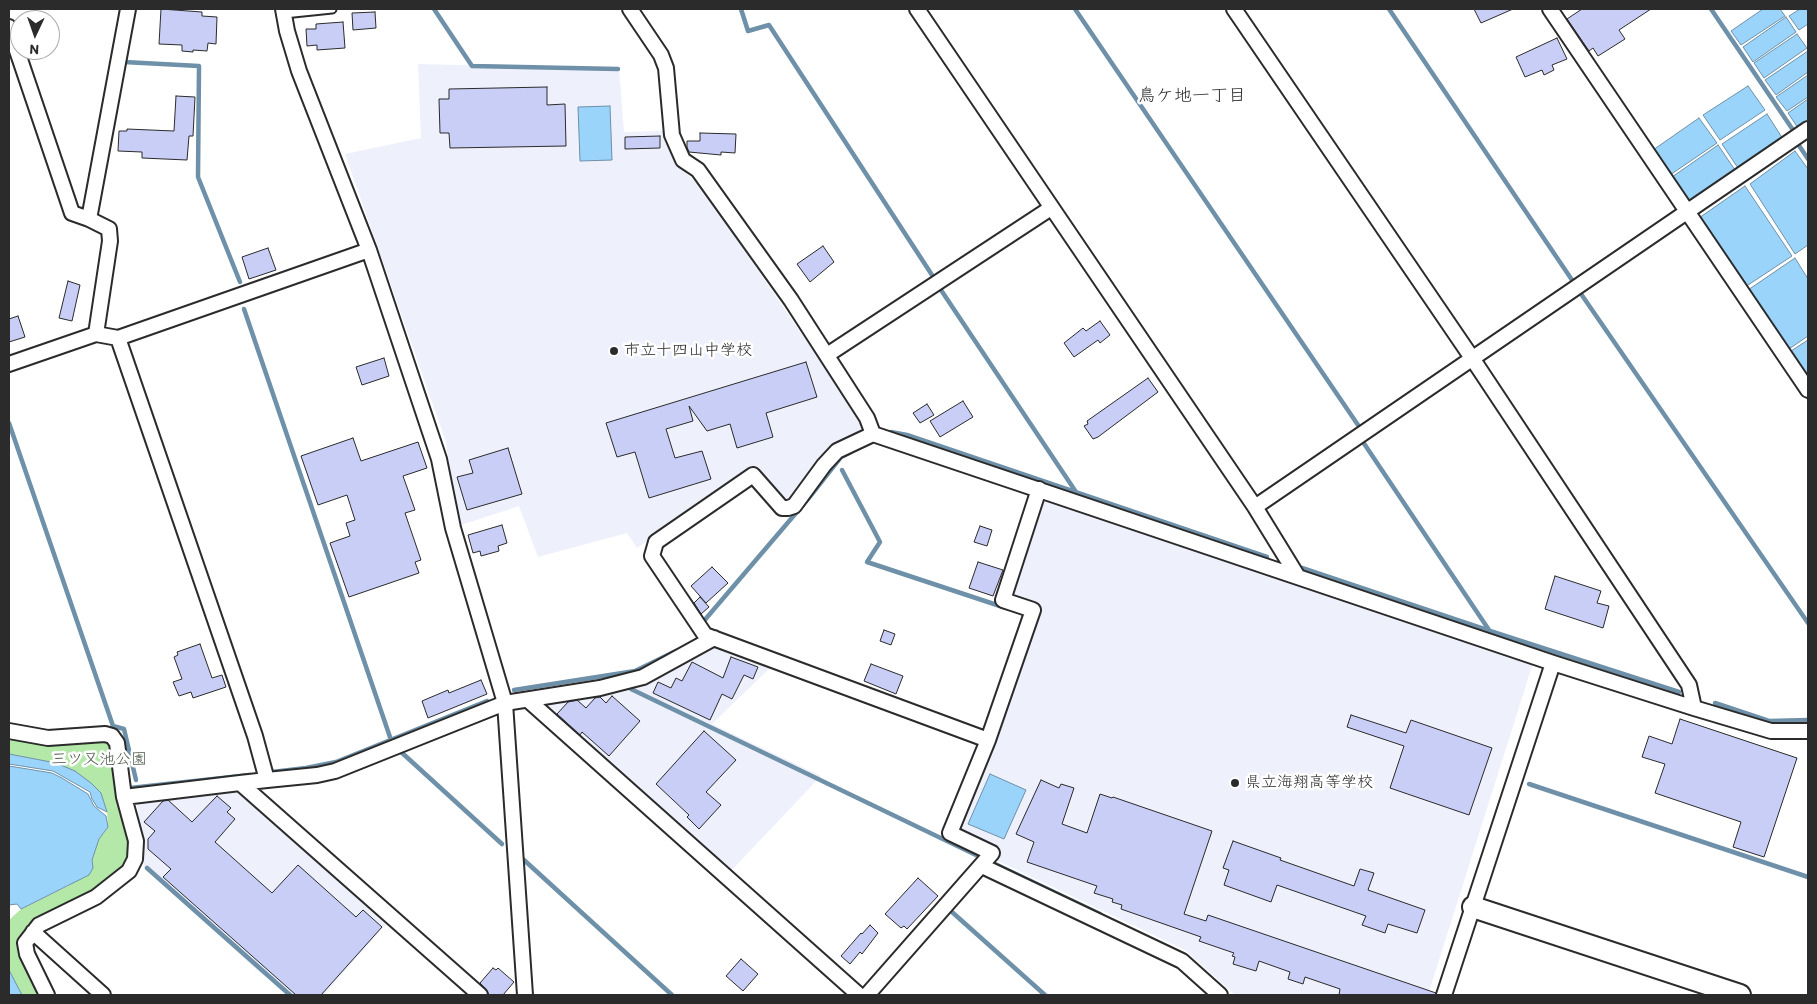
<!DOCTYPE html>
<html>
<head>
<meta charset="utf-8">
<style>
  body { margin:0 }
  #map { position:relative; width:1817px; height:1004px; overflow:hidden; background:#fff; font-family:Itim,sans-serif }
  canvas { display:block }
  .frame { position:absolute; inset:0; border:10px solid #2b2b2b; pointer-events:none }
  .north { position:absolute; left:10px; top:10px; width:50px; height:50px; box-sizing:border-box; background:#fff; border:1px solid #aaa; border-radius:50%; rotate:183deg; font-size:14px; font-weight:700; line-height:20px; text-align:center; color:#2b2b2b }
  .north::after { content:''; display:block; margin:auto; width:18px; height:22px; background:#2b2b2b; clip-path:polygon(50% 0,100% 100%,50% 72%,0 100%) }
</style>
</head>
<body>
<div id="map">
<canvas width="1817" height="1004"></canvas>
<div class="frame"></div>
<div class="north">N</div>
</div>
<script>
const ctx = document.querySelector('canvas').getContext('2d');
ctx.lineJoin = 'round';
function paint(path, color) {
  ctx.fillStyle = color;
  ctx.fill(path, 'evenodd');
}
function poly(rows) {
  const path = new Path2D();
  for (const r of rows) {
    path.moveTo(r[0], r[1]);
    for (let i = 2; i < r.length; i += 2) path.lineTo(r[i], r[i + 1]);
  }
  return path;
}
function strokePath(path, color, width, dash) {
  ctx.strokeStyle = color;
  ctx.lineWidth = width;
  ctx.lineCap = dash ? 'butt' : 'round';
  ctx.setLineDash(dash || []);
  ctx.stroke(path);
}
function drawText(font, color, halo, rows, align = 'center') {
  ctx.font = font + ' Itim,"Klee One",sans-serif';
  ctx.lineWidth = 5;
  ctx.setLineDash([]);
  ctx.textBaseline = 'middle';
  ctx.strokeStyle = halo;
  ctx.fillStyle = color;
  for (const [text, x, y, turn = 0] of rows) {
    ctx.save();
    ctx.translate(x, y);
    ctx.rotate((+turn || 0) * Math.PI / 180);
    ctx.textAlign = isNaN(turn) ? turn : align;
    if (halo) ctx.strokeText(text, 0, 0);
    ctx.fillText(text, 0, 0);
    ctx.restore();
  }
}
paint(poly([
  [418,64,619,69,624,132,665,131,669,150,677,165,701,187,862,422,859,432,837,446,787,502,780,499,758,466,637,548,627,533,538,557,519,506,458,526,446,442,345,154,421,138],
  [1040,498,1533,663,1428,995,1235,995,1185,950,996,860,1001,853,958,833,956,825,993,741,1042,609,1013,598,1010,590],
  [718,645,772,666,712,724,821,776,729,873,539,702,635,686],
  [237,789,386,924,324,995,290,995,257,970,144,868,137,799]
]), '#eef0fc');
paint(poly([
  [9,736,106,736,119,743,130,852,127,863,121,872,99,888,26,933,42,995,22,995,9,970,9,920,21,909,68,886,93,868,92,860,99,839,108,827,107,812,101,793,56,763,9,754]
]), '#b4e8a9');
const water = poly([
  [1763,9,1780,9,1785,16,1741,45,1731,31,1763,9],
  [1800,9,1808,9,1808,24,1799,30,1789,16,1800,9],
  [1786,17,1796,32,1753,62,1743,47,1786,17],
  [1797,34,1807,48,1764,78,1754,63,1797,34],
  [1808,51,1808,72,1776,95,1765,80,1808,51],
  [1808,75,1808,97,1787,111,1776,97,1808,75],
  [1748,86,1765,110,1720,140,1703,115,1748,86],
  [1808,99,1808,121,1798,128,1788,113,1808,99],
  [610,106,612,160,580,161,578,107,610,106],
  [1767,114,1783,139,1738,168,1722,144,1767,114],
  [1699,118,1717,143,1670,175,1653,150,1699,118],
  [1718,145,1735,170,1689,202,1672,177,1718,145],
  [1795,151,1808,169,1808,245,1795,254,1750,184,1795,151],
  [1745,186,1792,256,1745,287,1699,218,1745,186],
  [1795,258,1808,279,1808,336,1789,349,1748,290,1795,258],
  [1808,340,1808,377,1791,351,1808,340],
  [9,754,56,763,75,771,91,783,101,793,107,812,97,807,92,799,90,792,53,771,9,764,9,754],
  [9,766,52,773,62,778,88,794,94,806,106,816,108,827,99,839,92,860,93,868,89,875,21,909,17,904,9,905,9,766],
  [990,774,1026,790,1004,839,968,824,990,774],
  [9,970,22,995,9,995,9,970]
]);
paint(water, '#9bd4fb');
strokePath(water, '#6e90a8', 1);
strokePath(poly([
  [434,9,472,66,618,69],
  [741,9,748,31,769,25,932,275],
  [1075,9,1358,425],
  [1389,9,1572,280],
  [1711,9,1793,130],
  [124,62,199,66,198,177,240,282],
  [1796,141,1808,159],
  [941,290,1076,492],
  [1579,291,1808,623],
  [244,309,391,740],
  [9,423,113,726,124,729,136,780],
  [891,432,907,435,1267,557],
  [1361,439,1489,630],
  [842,470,880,542,867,562,1006,608],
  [1302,568,1490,631,1679,692],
  [703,622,808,499,841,457,851,452],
  [631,689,976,855],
  [514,690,635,671,676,651],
  [1715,703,1769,721,1808,720],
  [400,751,502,844],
  [272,772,306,768,336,762,487,701],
  [1529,784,1808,877],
  [130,788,250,775],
  [524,860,672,995],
  [995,864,1100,914],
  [147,868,290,995],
  [952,912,1045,995]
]), '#6e90a8', 4.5);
const building = poly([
  [161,9,202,12,202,16,217,17,216,44,208,43,207,51,193,50,193,52,182,51,182,45,159,44,161,9],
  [1474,9,1513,9,1481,23,1474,9],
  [1582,9,1651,9,1619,30,1625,39,1598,56,1593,48,1589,51,1567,19,1582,9],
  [375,12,376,28,353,30,352,13,375,12],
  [343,22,345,48,317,50,317,45,307,46,306,29,316,29,316,24,343,22],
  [1557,38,1567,59,1552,65,1554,70,1544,75,1542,70,1525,77,1516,57,1557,38],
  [547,87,547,105,565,104,566,146,450,148,449,133,440,133,439,99,449,99,449,89,547,87],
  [176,96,195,97,193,136,189,136,187,160,142,158,142,152,118,151,119,131,127,131,127,129,174,131,176,96],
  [700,133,736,134,735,153,721,152,721,155,689,152,687,147,687,141,700,141,700,133],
  [660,136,660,148,625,149,625,137,660,136],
  [823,246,834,262,810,282,797,264,823,246],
  [268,248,276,270,249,279,242,257,268,248],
  [68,281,80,285,72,321,59,318,68,281],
  [18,316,25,337,9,342,9,319,18,316],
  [1100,321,1110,335,1100,343,1098,340,1074,357,1064,343,1083,328,1086,331,1100,321],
  [384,358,389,376,362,385,356,367,384,358],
  [806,362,817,397,766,413,773,437,737,448,730,424,707,431,689,406,693,421,666,429,675,458,702,451,711,479,649,498,635,452,617,457,606,423,806,362],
  [1148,378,1158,392,1098,437,1093,439,1084,426,1088,424,1087,421,1148,378],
  [963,401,973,417,940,437,930,421,963,401],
  [927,404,934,415,920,423,913,413,927,404],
  [353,438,361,461,418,442,427,468,403,476,415,510,405,513,421,560,415,562,419,573,349,597,330,543,350,536,346,523,355,520,347,495,318,505,301,456,353,438],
  [508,448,522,494,467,510,457,477,473,473,469,460,508,448],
  [502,525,507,543,498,546,499,551,481,556,480,551,473,553,468,535,502,525],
  [980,526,992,530,987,546,974,542,980,526],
  [978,562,1003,570,993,596,969,588,978,562],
  [712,567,728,583,706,603,691,586,712,567],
  [1555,576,1601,591,1597,603,1609,606,1603,628,1545,609,1555,576],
  [700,597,709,607,701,614,694,603,700,597],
  [884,630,895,634,891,645,880,641,884,630],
  [200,644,212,678,222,675,226,687,193,698,191,692,179,696,173,682,182,679,174,657,178,655,177,652,200,644],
  [731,657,758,667,753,679,744,675,732,699,722,694,710,720,653,693,658,682,671,688,676,678,682,681,692,662,723,678,731,657],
  [871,664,903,676,896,694,864,681,871,664],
  [481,680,487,694,428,718,422,701,448,690,449,693,481,680],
  [612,696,640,721,609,756,582,732,580,735,557,714,568,702,577,700,586,708,595,698,600,697,606,703,612,696],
  [1351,715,1406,733,1411,720,1492,748,1469,815,1390,788,1404,746,1347,727,1351,715],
  [1680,719,1797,758,1764,857,1733,847,1741,822,1655,793,1665,764,1642,757,1649,736,1672,744,1680,719],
  [704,731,736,760,706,792,721,805,699,829,687,817,689,815,656,784,704,731],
  [1041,780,1059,788,1061,784,1074,788,1062,824,1087,833,1100,794,1112,798,1113,797,1212,831,1184,914,1206,921,1208,915,1436,993,1435,995,1339,995,1340,989,1305,977,1303,984,1288,979,1290,972,1259,961,1256,971,1233,964,1235,957,1232,956,1234,953,1199,941,1201,937,1121,909,1122,905,1112,902,1113,899,1094,893,1097,886,1027,862,1034,842,1016,834,1041,780],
  [217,796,231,808,227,812,235,819,215,842,272,893,298,865,356,917,363,910,382,927,321,995,296,995,163,877,171,869,148,849,148,839,155,831,144,822,163,801,168,800,192,822,217,796],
  [1233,841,1281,858,1280,860,1354,886,1360,869,1374,873,1368,890,1425,910,1417,933,1388,924,1385,933,1362,925,1366,916,1277,885,1271,902,1224,885,1229,870,1223,868,1233,841],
  [918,878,938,896,907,929,904,926,901,928,885,914,918,878],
  [870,925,878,933,862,954,860,952,850,964,841,956,861,933,862,934,870,925],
  [741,959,758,974,743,991,726,976,741,959],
  [493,968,496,970,498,968,514,982,503,995,489,995,486,989,480,983,493,968]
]);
paint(building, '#c8cef6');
strokePath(building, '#2b2b2b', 1);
const lane = poly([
  [284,14,332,9]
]);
const street = poly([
  [283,9,287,31,299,71,369,250,439,459,453,528,505,703,525,995],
  [630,9,661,55,666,68,672,135,683,160,698,170,791,300,867,418,873,434,1553,663,1694,708,1771,731,1808,731],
  [917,9,1255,507,1298,577],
  [1234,9,1472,358,1689,685,1694,708],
  [1550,9,1808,390],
  [9,27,72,213,89,219,109,229,110,241,96,334],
  [89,219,128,9],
  [118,338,255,736,267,780,240,783,480,995],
  [827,355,1051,208],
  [9,364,96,334,118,338,369,250],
  [873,434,837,451,824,465,794,506,788,508,782,508,753,475,656,542,652,556,705,635,988,740],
  [1255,507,1808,129],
  [528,700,859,995],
  [9,731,48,738,105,734,112,736,117,743,124,797,136,841,135,859,129,871,96,897,39,925,25,943,27,954,47,995],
  [267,780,317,775,335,771,505,703,600,688,643,677,714,638],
  [124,797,240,783],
  [982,866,1182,961,1220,995],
  [33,932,103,995],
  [867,995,992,853,950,833,988,740,1033,610,1003,600,1039,489],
  [1444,995,1553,663]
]);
const secondary = poly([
  [1473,907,1740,995]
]);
strokePath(lane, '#2b2b2b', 11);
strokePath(street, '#2b2b2b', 18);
strokePath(secondary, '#2b2b2b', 24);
strokePath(lane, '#fff', 7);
strokePath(street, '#fff', 14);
strokePath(secondary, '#fff', 20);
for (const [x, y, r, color] of [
  [614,351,5,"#2b2b2b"],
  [1235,783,5,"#2b2b2b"]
]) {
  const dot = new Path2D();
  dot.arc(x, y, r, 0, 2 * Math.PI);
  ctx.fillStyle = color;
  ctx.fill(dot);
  strokePath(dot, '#fff', 2);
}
drawText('16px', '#2b2b2b', '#fff', [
  ["市立十四山中学校",624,351],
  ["県立海翔高等学校",1245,783]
], 'left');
drawText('16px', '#4d5a4a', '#fff', [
  ["三ツ又池公園",99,760]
]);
drawText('18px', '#2b2b2b', '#fff', [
  ["鳥ケ地一丁目",1192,96]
]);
</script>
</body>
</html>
